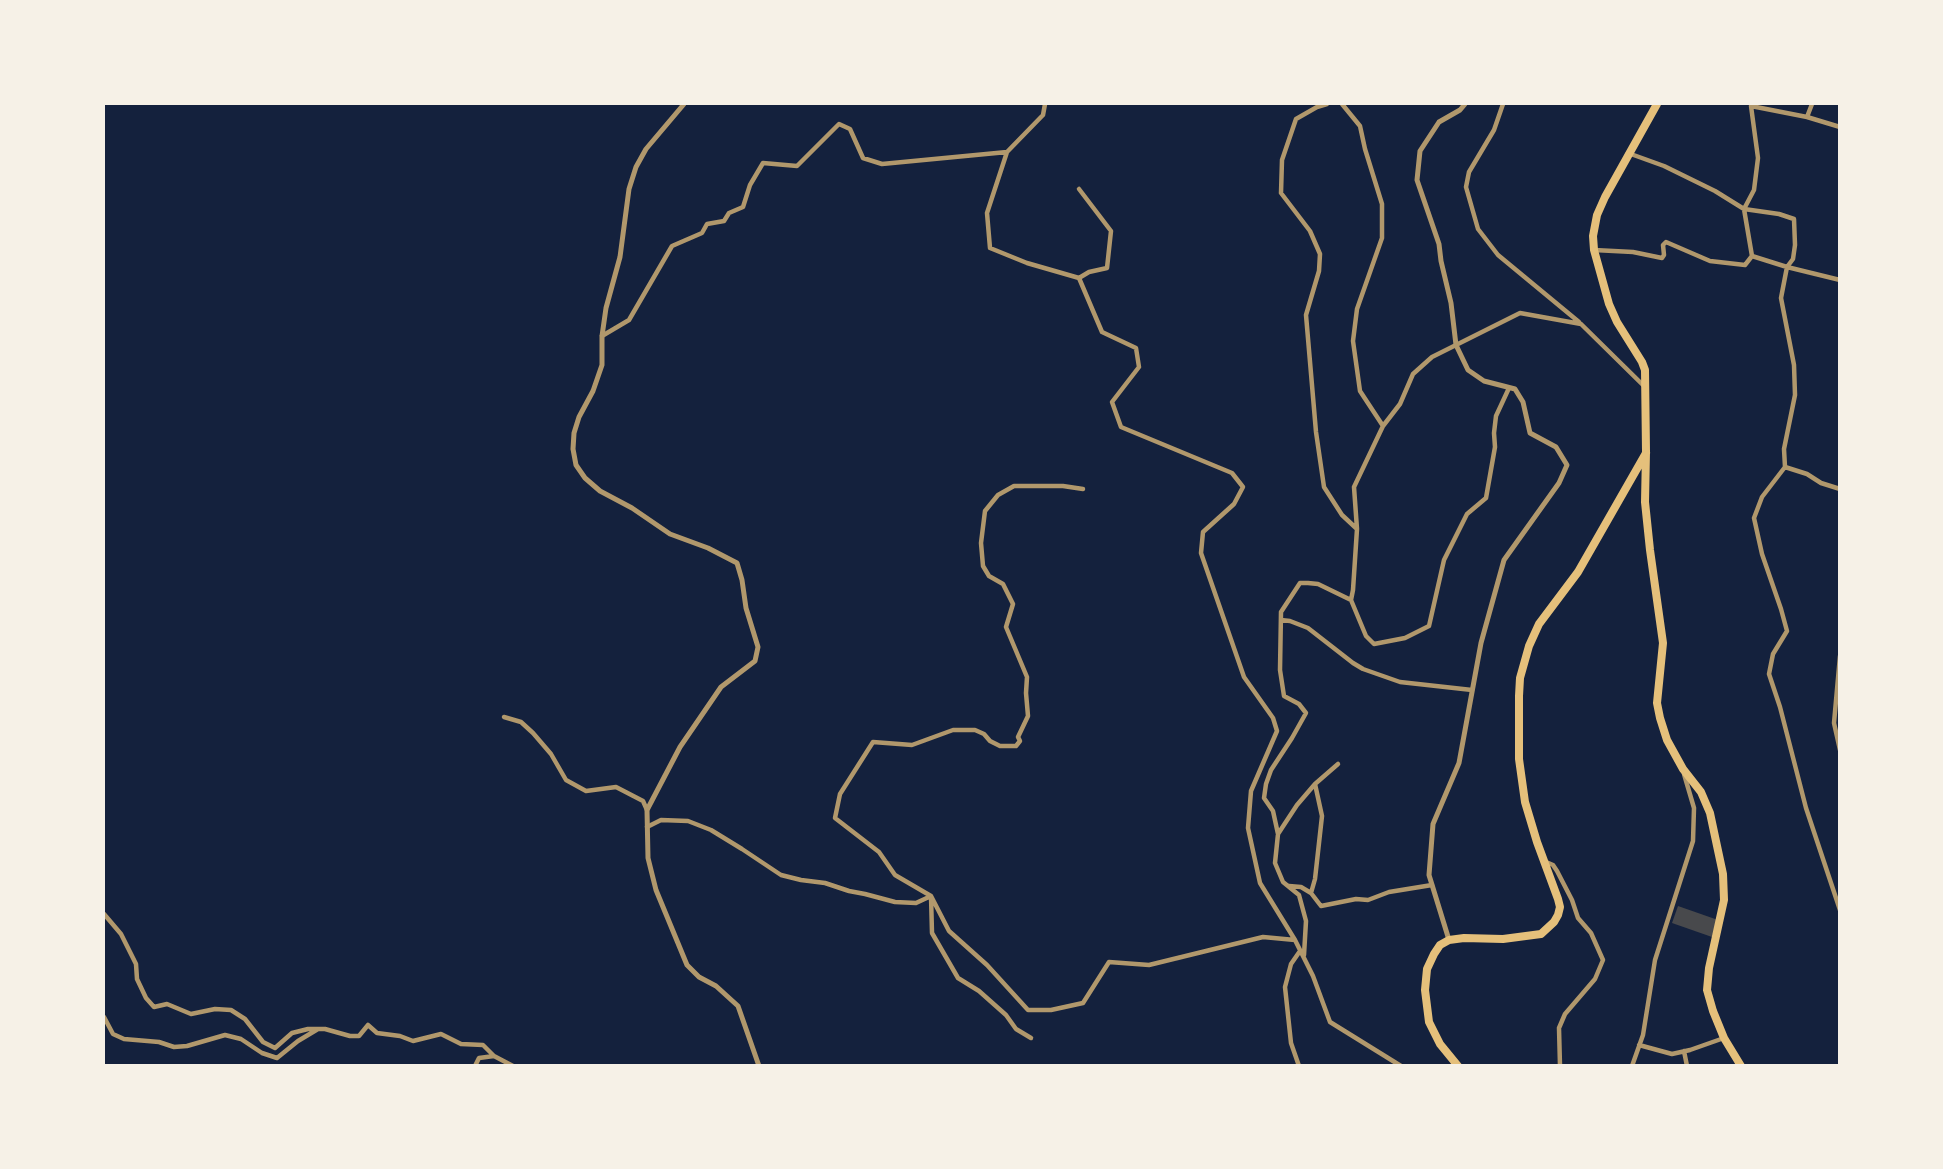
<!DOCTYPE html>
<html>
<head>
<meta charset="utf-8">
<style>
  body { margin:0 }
  #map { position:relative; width:1943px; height:1169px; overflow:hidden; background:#14213d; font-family:"IBM Plex Sans",sans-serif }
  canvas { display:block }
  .frame { position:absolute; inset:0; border:105px solid #f6f1e7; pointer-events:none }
</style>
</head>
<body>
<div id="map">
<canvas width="1943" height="1169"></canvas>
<div class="frame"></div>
</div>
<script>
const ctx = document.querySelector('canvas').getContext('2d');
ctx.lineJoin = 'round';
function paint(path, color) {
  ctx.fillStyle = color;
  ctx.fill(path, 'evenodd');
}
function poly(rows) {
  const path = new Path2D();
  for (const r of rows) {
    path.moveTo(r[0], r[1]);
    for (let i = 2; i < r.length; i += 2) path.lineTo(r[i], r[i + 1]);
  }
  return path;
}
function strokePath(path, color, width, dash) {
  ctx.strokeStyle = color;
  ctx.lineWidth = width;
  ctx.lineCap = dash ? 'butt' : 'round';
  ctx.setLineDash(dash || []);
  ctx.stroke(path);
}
paint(poly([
  [1678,906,1718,920,1712,937,1672,923]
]), '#48494c');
strokePath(poly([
  [1045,104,1043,115,1007,152,987,213,990,248,1027,263,1079,278,1102,332,1136,348,1139,367,1112,402,1121,427,1232,473,1243,487,1234,504,1203,532,1201,553,1244,677,1273,718,1277,731,1251,791,1248,828,1260,883,1295,940,1313,976,1330,1022,1401,1066],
  [1327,104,1317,107,1296,119,1282,160,1281,193,1310,231,1320,254,1319,271,1306,315,1316,432,1324,487,1342,515,1357,529,1354,487,1383,426,1400,404,1413,374,1432,357,1520,313,1581,324,1646,388],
  [1342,104,1360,126,1365,149,1382,204,1382,238,1357,309,1353,341,1360,391,1383,426],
  [1503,104,1494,130,1469,172,1466,187,1478,229,1498,255,1579,322],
  [1807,117,1812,104],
  [1840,127,1807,117,1751,106,1758,158,1754,190,1744,209,1779,214,1794,219,1795,245,1793,259,1787,267,1781,298,1794,365,1795,395,1784,449,1785,467,1762,497,1754,518,1762,554,1781,609,1787,631,1773,654,1769,674,1780,707,1806,808,1840,910],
  [1628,153,1664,166,1715,191,1744,209,1752,256,1787,267,1840,280],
  [1594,250,1633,252,1662,258,1664,255,1663,245,1666,242,1710,261,1745,265,1752,256],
  [1079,278,1089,272,1107,268,1111,231,1079,189],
  [602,336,629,320,672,246,702,233,707,224,724,221,729,213,743,207,750,185,763,163,797,166,839,124,850,129,863,158,882,164,1007,152],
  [1785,467,1807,474,1821,483,1840,489],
  [1083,489,1063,486,1014,486,998,495,985,511,981,543,983,566,989,576,1003,584,1013,604,1006,627,1027,677,1026,693,1028,716,1018,737,1020,741,1016,746,1000,746,990,741,984,734,975,730,953,730,912,745,873,742,840,794,835,818,879,852,895,875,931,896,949,931,987,965,1028,1010,1051,1010,1083,1003,1109,962,1149,965,1263,937,1295,940],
  [1351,600,1353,590,1357,529],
  [1281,620,1290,621,1308,628,1353,663,1363,669,1400,682,1472,690],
  [1840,656,1834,723,1840,750],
  [504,717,521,722,533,733,551,754,566,780,586,791,616,787,643,801,647,810],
  [647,827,661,820,688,821,711,830,742,849,781,875,801,880,825,883,849,891,865,894,895,902,916,903,931,896,932,933,958,978,979,991,1006,1015,1016,1029,1031,1038],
  [1278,834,1297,805,1315,784,1338,764],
  [1546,862,1553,865,1557,871,1572,900,1578,918,1591,933,1603,960,1595,979,1565,1014,1559,1028,1560,1066],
  [1289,886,1301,887,1311,893,1321,906,1356,899,1368,900,1389,892,1432,885],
  [1311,893,1315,879,1322,816,1315,784],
  [104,914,121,934,136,964,137,979,146,998,154,1007,167,1004,191,1014,215,1009,231,1010,245,1019,263,1042,275,1048,292,1033,308,1029,325,1029,350,1036,359,1036,368,1025,377,1033,400,1036,413,1041,441,1034,461,1044,483,1045,494,1056],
  [1304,955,1306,921,1299,895,1283,882,1275,863,1278,834,1273,811,1264,798,1266,784,1271,770,1292,738,1306,713,1299,704,1284,696,1280,670,1281,612,1300,583,1308,583,1318,584,1351,600,1366,636,1374,644,1405,638,1429,626,1444,560,1467,514,1486,498,1495,447,1494,433,1496,416,1509,388],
  [104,1017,113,1034,124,1039,159,1042,174,1047,187,1046,225,1035,241,1039,262,1053,277,1058,298,1041,318,1029],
  [1639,1045,1672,1054,1690,1050,1724,1038],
  [1684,1051,1687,1066],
  [475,1066,479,1058,494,1056,513,1066],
  [1299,1066,1291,1043,1285,987,1291,964,1300,951],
  [1632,1066,1643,1035,1655,960,1693,841,1694,808,1684,774]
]), '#b1986c', 4.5);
strokePath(poly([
  [684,104,646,149,636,167,629,189,620,257,606,308,602,336,602,365,593,391,579,417,574,433,573,449,576,465,585,478,600,491,632,508,670,534,708,548,737,563,742,580,746,608,758,647,755,661,721,687,680,747,647,810,648,858,656,890,687,965,699,977,716,986,738,1006,759,1066],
  [1449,940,1429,875,1433,824,1459,763,1481,643,1504,560,1559,483,1567,465,1556,447,1530,433,1523,402,1515,389,1484,381,1468,370,1456,345,1451,303,1441,261,1439,244,1417,180,1420,151,1439,122,1460,110,1465,104]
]), '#b1986c', 5);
strokePath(poly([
  [1657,104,1605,197,1597,215,1593,236,1594,250,1609,304,1617,322,1642,362,1645,370,1646,452,1645,502,1650,550,1663,643,1657,703,1660,718,1667,740,1683,769,1701,792,1710,813,1723,874,1724,900,1709,968,1707,990,1713,1011,1724,1038,1741,1066],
  [1458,1066,1440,1044,1429,1022,1425,990,1427,969,1434,954,1440,945,1449,940,1464,938,1503,939,1541,934,1554,922,1558,915,1560,907,1558,899,1537,842,1525,802,1519,759,1519,696,1520,678,1529,646,1539,624,1578,572,1646,453]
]), '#e5c07b', 8);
</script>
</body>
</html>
